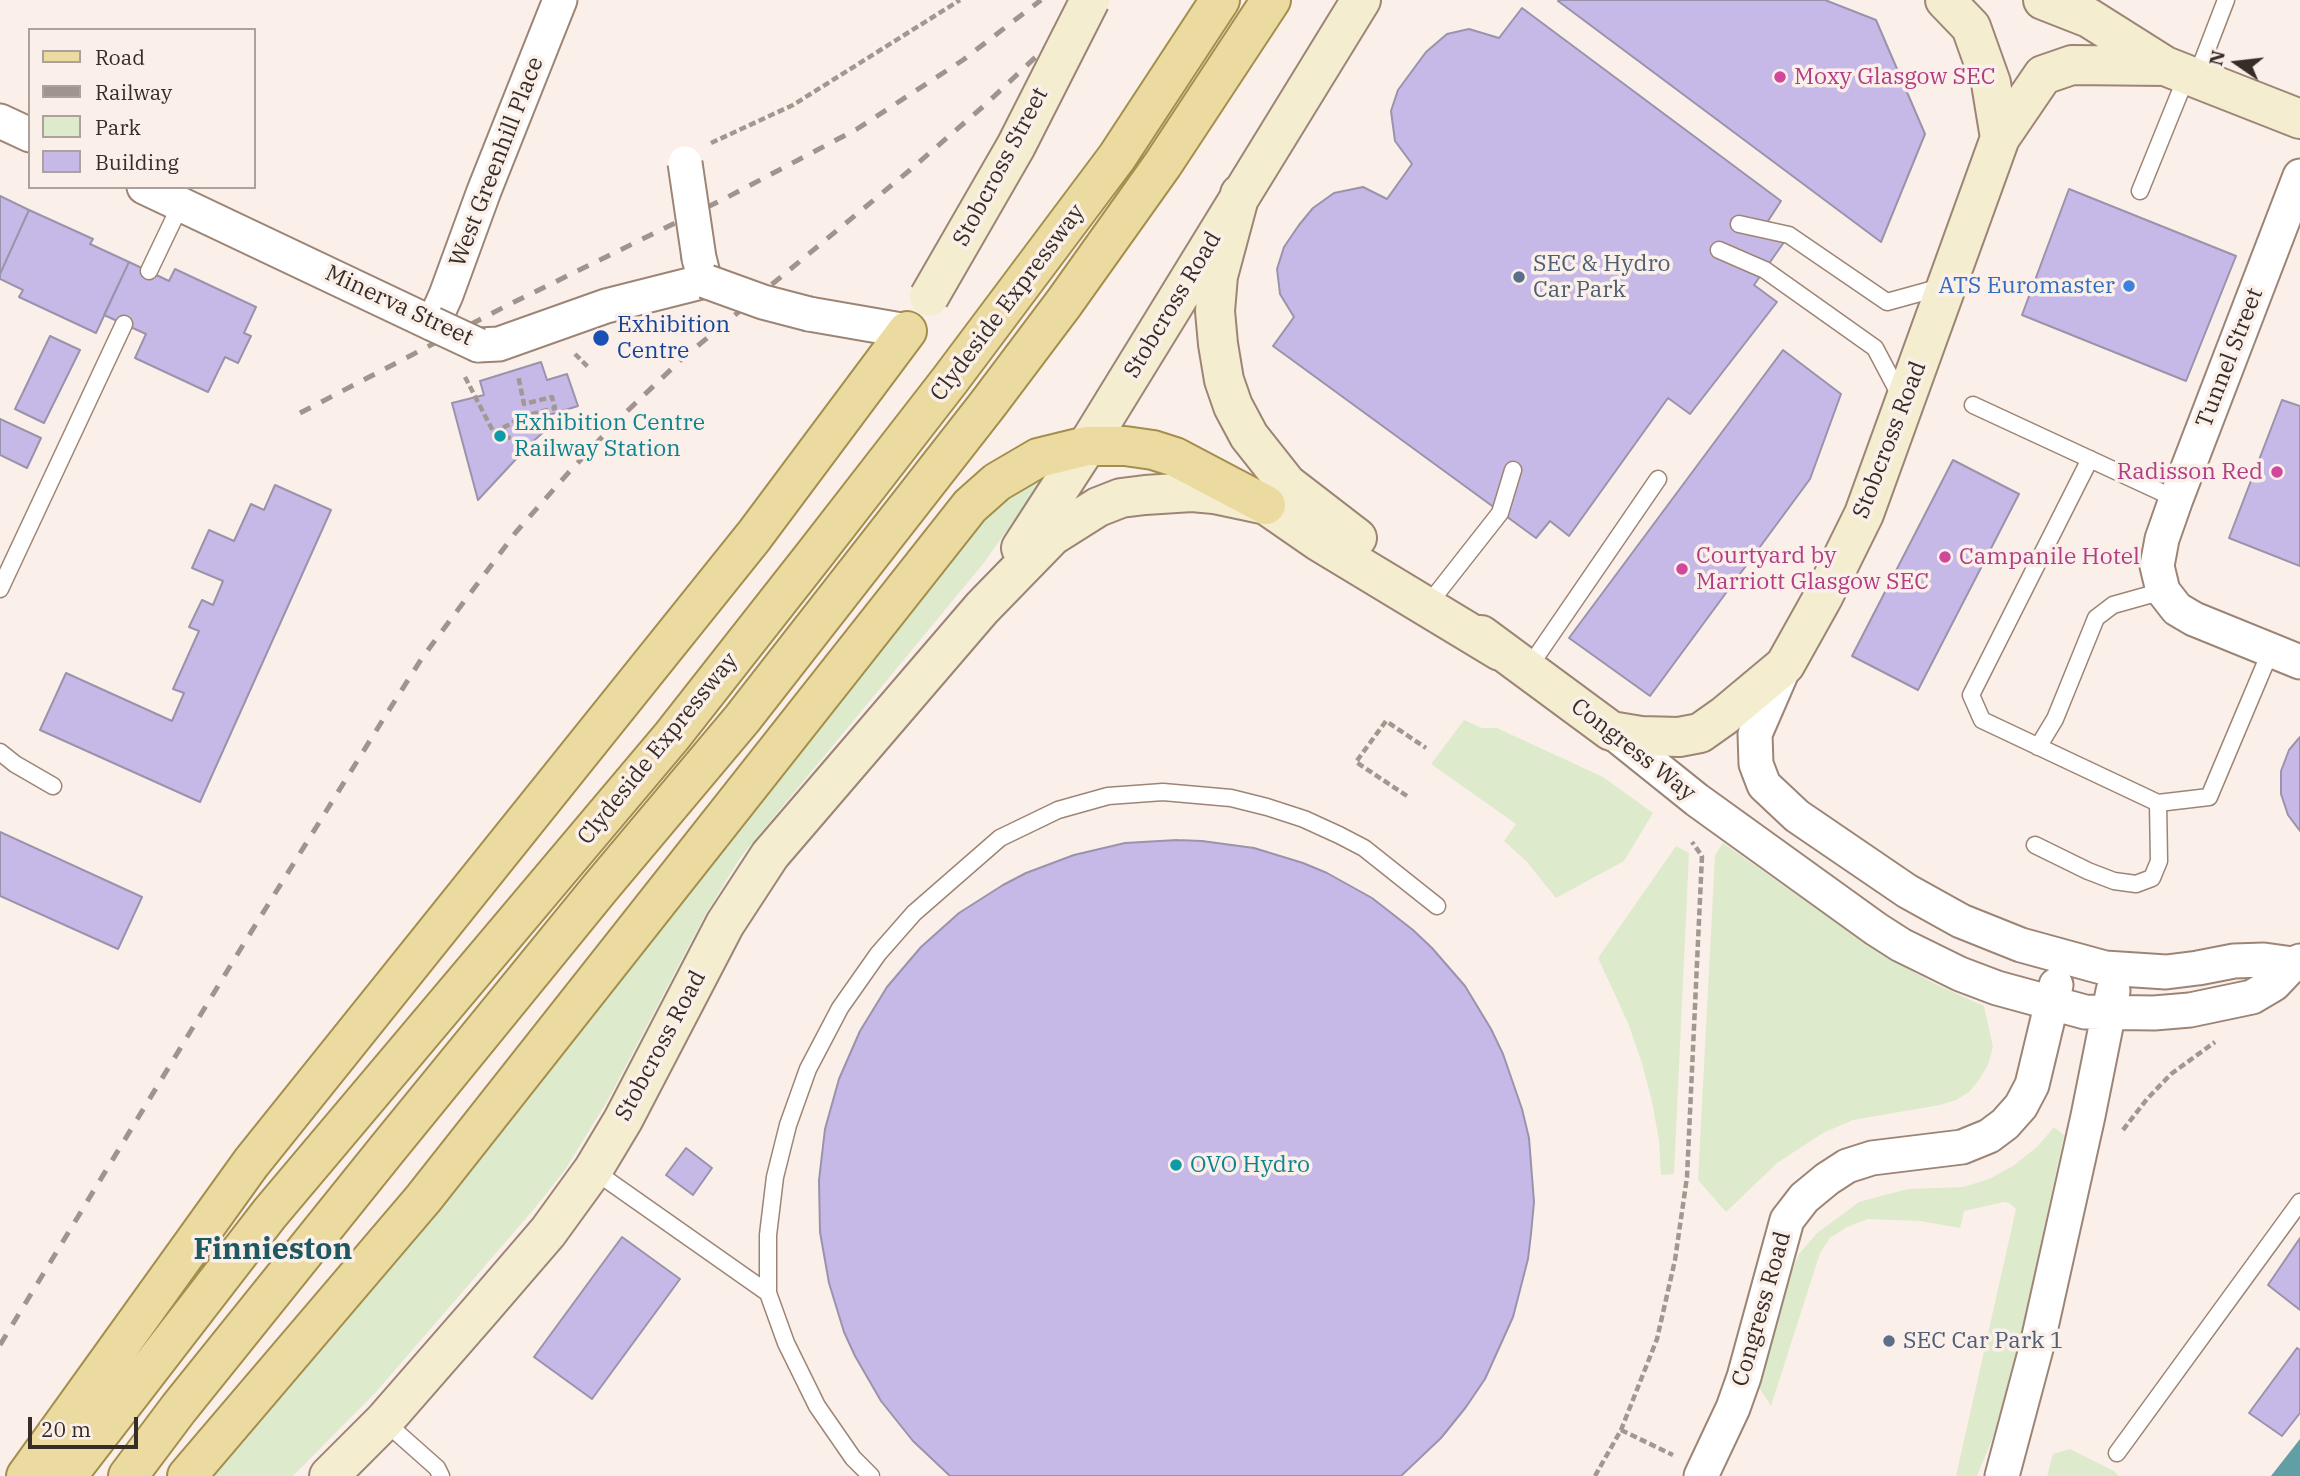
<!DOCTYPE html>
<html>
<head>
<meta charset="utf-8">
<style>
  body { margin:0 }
  #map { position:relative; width:2300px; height:1476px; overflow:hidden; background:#fbf0e9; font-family:"IBM Plex Serif",serif }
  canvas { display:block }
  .legend { position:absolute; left:28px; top:28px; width:228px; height:161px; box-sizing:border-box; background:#fbf0e9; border:2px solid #ada29b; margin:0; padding:9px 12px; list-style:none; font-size:21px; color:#372d27 }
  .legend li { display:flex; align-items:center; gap:14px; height:35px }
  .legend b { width:35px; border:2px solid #ada29b }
  .north { position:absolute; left:2202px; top:28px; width:70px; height:70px; -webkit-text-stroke:5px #fbf0e9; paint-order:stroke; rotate:284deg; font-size:19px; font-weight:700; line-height:28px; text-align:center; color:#372d27 }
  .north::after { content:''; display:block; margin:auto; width:24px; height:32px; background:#372d27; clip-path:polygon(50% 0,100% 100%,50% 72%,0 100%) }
  .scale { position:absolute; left:28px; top:1417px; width:110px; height:32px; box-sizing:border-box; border:4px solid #372d27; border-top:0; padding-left:9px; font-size:21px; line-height:24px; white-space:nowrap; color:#372d27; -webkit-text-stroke:5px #fbf0e9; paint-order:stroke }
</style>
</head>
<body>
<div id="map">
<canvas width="2300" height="1476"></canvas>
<ul class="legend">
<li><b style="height:9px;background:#ecdba1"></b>Road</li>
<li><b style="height:9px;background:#9f948e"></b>Railway</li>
<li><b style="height:19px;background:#deeacc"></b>Park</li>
<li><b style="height:19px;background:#c6b9e7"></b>Building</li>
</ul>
<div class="north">N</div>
<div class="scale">20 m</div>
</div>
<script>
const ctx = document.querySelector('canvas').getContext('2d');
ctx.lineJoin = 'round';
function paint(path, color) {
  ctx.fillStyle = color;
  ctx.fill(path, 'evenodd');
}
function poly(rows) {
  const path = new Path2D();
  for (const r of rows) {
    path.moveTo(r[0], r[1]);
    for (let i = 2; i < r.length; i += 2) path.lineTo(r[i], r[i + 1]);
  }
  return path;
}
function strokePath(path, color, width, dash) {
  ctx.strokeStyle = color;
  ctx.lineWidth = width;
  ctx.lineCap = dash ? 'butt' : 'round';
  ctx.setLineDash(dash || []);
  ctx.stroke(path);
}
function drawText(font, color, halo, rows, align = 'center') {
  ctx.font = font + ' "IBM Plex Serif",serif';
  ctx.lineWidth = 7;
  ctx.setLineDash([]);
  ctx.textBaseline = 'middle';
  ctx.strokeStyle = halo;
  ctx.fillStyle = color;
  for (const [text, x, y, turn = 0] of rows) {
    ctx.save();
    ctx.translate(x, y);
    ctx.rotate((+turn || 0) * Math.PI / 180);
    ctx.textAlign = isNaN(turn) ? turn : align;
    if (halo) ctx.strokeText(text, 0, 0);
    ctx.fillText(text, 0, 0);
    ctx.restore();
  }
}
paint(poly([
  [1046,475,983,564,740,858,704,917,609,1098,565,1170,534,1209,376,1392,293,1476,201,1476,994,504],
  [1464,720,1482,728,1497,728,1603,777,1653,813,1624,861,1556,898,1526,861,1504,841,1516,824,1431,764],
  [1723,843,1878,952,1935,984,1984,1006,1993,1047,1988,1065,1979,1080,1969,1092,1956,1100,1940,1105,1853,1120,1823,1133,1777,1163,1726,1212,1698,1180,1715,855],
  [1676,846,1689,853,1674,1174,1661,1175,1659,1140,1652,1102,1642,1063,1628,1023,1598,958],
  [2054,1127,2064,1135,2013,1374,2003,1413,1977,1476,1956,1476,2016,1209,2009,1203,2004,1202,1964,1211,1960,1228,1920,1221,1868,1219,1847,1227,1830,1238,1820,1253,1771,1406,1758,1386,1770,1348,1784,1290,1799,1254,1817,1233,1859,1202,1908,1189,1963,1187,1989,1179,2013,1166,2038,1146],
  [2070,1449,2114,1471,2119,1476,2047,1476,2053,1454]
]), '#deeacc');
paint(poly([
  [2300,1439,2300,1476,2271,1476]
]), '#619fa5');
const building = poly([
  [1559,0,1825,0,1876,20,1925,134,1881,242,1558,1,1559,0],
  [1522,8,1781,201,1768,221,1789,235,1754,285,1777,302,1690,414,1668,398,1569,536,1550,521,1536,538,1273,346,1294,317,1280,294,1277,269,1284,247,1299,225,1313,208,1334,193,1363,187,1387,199,1412,164,1395,141,1391,111,1398,90,1426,52,1447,34,1469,29,1499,38,1522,8],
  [2069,189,2236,256,2186,381,2022,315,2069,189],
  [0,196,29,210,0,274,0,196],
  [29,210,93,239,90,244,129,262,96,333,19,297,23,290,0,279,0,274,29,210],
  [129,262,169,281,175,269,256,307,244,333,251,336,238,363,225,357,208,392,135,358,146,334,104,315,129,262],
  [50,336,80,350,44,423,15,409,50,336],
  [1783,350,1841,394,1810,479,1650,696,1569,638,1783,350],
  [541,362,547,380,567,374,578,406,539,418,547,429,530,444,478,500,452,403,484,395,480,381,541,362],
  [2282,400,2300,406,2300,566,2229,538,2282,400],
  [0,419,41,438,27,468,0,455,0,419],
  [1953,460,2019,494,1918,690,1852,656,1953,460],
  [275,485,331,510,200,802,40,730,66,673,172,721,184,693,173,689,199,631,189,627,202,600,213,605,223,581,192,568,209,530,234,541,251,504,264,510,275,485],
  [2300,737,2300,831,2288,815,2281,794,2281,771,2289,750,2300,737],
  [0,832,142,897,118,949,0,896,0,832],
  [1177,840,1202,841,1254,848,1303,863,1327,873,1372,898,1413,930,1432,948,1465,986,1491,1029,1503,1054,1522,1109,1529,1138,1534,1202,1531,1234,1528,1259,1513,1317,1485,1379,1466,1407,1441,1438,1401,1476,950,1476,913,1441,881,1401,855,1356,844,1332,829,1283,820,1232,819,1180,825,1129,839,1079,860,1031,887,987,921,947,959,913,1003,885,1026,873,1074,855,1125,843,1177,840],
  [686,1148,712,1168,693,1195,666,1175,686,1148],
  [622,1237,680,1279,592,1399,534,1357,622,1237],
  [2300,1238,2300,1310,2268,1285,2300,1238],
  [2297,1348,2300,1350,2300,1413,2282,1436,2249,1413,2297,1348]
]);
paint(building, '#c6b9e7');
strokePath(building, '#9a93ac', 2);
const lane = poly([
  [2196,78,2226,0],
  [2140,191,2187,75],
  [1739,224,1789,235,1887,302,1945,286],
  [1719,250,1765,270,1875,348,1902,399],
  [149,271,181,204],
  [1973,405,2176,499],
  [2090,459,1971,695,1982,720,2158,803,2209,797,2271,650],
  [0,589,124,324],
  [1434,597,1500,513,1513,470],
  [1527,670,1658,479],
  [2038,747,2055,719,2096,618,2113,605,2163,591],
  [0,752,15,764,53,786],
  [2035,845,2088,871,2114,881,2136,884,2152,878,2159,861,2158,803],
  [593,1170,768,1293,786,1343,817,1406,853,1458,871,1476],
  [768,1293,768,1235,775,1177,788,1125,808,1069,840,1008,878,954,914,913,1000,838,1058,810,1108,796,1163,792,1231,798,1267,807,1304,819,1339,835,1364,848,1437,906],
  [384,1421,437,1468,441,1476],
  [2117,1453,2300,1202]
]);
const street = poly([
  [0,121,30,135],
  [2300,176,2176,499,2162,539,2157,566,2163,591,2177,609,2194,619,2300,662],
  [144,187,433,324,446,295,484,191,560,0],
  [809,314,907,331],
  [478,345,499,344,606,306,705,281,699,258],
  [1785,665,1755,734,1756,764,1764,785,1797,816,1907,891,1961,921,2021,945,2105,968,2166,972,2198,968,2234,961,2264,960,2293,964],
  [1611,731,1697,800,1876,929,1901,945,1960,974,1997,988,2085,1012,2154,1013,2190,1010,2252,997,2274,984,2293,964,2300,961],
  [1701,1476,1733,1408,1744,1377,1787,1220,1804,1198,1827,1179,1847,1166,1872,1158,1962,1147,1989,1136,2005,1124,2021,1106,2032,1085,2056,985],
  [2002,1476,2037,1345,2088,1116,2113,991]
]);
const secondary = poly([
  [1945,0,1971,27,1991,83,2000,138],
  [2043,0,2089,18,2165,66,2300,119],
  [1240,194,1218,276,1215,311,1218,344,1224,380,1233,406,1249,436,1287,484,1357,538],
  [1021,548,1087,446,1361,0],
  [1481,635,1611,731,1641,736,1679,737,1700,733,1724,716,1785,665,1823,597,1864,514,2000,138,2043,75,2072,65,2165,66],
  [329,1476,384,1421,480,1311,548,1232,593,1170,623,1120,725,924,770,855,982,608,1052,536,1098,507,1121,498,1145,495,1192,492,1214,494,1266,505,1318,541,1500,651]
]);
const primary = poly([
  [26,1476,251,1163,754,536,907,331],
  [67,1476,270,1213,672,736,815,554,950,380,1117,157,1220,0],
  [128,1476,179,1408,388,1148,600,888,742,719,988,404,1064,303,1163,164,1271,0],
  [187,1476,423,1199,970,506,997,482,1038,458,1087,446,1125,446,1153,450,1175,457,1266,505]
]);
strokePath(lane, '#9d8576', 19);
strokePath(street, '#9d8576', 37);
strokePath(secondary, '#9d8576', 42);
strokePath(primary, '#a48e4d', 42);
strokePath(poly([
  [711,143,793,105,960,0],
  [575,354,589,368],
  [465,377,494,433,530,444],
  [494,433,524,416,555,408,552,397,524,404,518,375],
  [1407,796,1356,762,1386,721,1426,748],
  [2123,1130,2147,1099,2171,1074,2215,1042],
  [1621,1430,1673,1455],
  [1595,1476,1621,1430,1657,1339,1675,1260,1687,1177,1702,856,1692,842]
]), '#a29891', 4.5, [7, 3.5]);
strokePath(lane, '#fff', 16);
strokePath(street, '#fff', 33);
strokePath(secondary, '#f5edd0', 38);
strokePath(primary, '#ecdba1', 38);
strokePath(poly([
  [300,413,506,306,724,199,857,129,963,60,1041,0],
  [0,1345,243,945,384,718,422,658,516,532,570,471,621,417,683,358,910,170,986,104,1096,0]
]), '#9f948e', 5, [12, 12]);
const streetBridge = poly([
  [685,163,699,258],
  [705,281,763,302,809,314],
  [433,324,478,345]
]);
const secondaryBridge = poly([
  [929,297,1016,146,1090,0]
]);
strokePath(streetBridge, '#9d8576', 37, []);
strokePath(secondaryBridge, '#9d8576', 42, []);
strokePath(streetBridge, '#fff', 33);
strokePath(secondaryBridge, '#f5edd0', 38);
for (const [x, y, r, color] of [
  [1780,77,7,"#d1479c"],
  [1519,277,7,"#5c6f8a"],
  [2129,286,7,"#3f7fe0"],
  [601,338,9,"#1a4fb4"],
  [500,436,7,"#0f9aa8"],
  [2277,472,7,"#d1479c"],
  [1945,557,7,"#d1479c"],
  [1682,569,7,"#d1479c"],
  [1176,1165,7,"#0f9aa8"],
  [1889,1341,7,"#5c6f8a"]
]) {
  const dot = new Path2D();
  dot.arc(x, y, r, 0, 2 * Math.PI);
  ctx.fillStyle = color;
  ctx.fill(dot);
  strokePath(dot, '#fbf0e9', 2.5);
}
drawText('23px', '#b23c85', '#fbf0e9', [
  ["Moxy Glasgow SEC",1794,77],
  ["Radisson Red",2263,472,"right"],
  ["Courtyard by",1696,556],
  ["Marriott Glasgow SEC",1696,582],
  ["Campanile Hotel",1959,557]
], 'left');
drawText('23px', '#372d27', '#fbf0e9', [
  ["West Greenhill Place",497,162,-69],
  ["Stobcross Street",1001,167,-62],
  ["Clydeside Expressway",1008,303,-53],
  ["Stobcross Road",1173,305,-59],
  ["Minerva Street",399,306,25],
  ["Tunnel Street",2230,358,-69],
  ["Stobcross Road",1890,440,-69],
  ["Clydeside Expressway",658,749,-51],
  ["Congress Way",1633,750,38],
  ["Stobcross Road",661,1046,-62],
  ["Congress Road",1762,1309,-74]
]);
drawText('23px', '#4e5e75', '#fbf0e9', [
  ["SEC & Hydro",1533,264],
  ["Car Park",1533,290],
  ["SEC Car Park 1",1903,1341]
], 'left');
drawText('23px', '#366cbe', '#fbf0e9', [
  ["ATS Euromaster",2115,286]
], 'right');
drawText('23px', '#164399', '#fbf0e9', [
  ["Exhibition",617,325],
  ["Centre",617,351]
], 'left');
drawText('23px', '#0d838f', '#fbf0e9', [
  ["Exhibition Centre",514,423],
  ["Railway Station",514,449],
  ["OVO Hydro",1190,1165]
], 'left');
drawText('bold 30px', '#205862', '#fbf0e9', [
  ["Finnieston",273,1250]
]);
</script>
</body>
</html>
